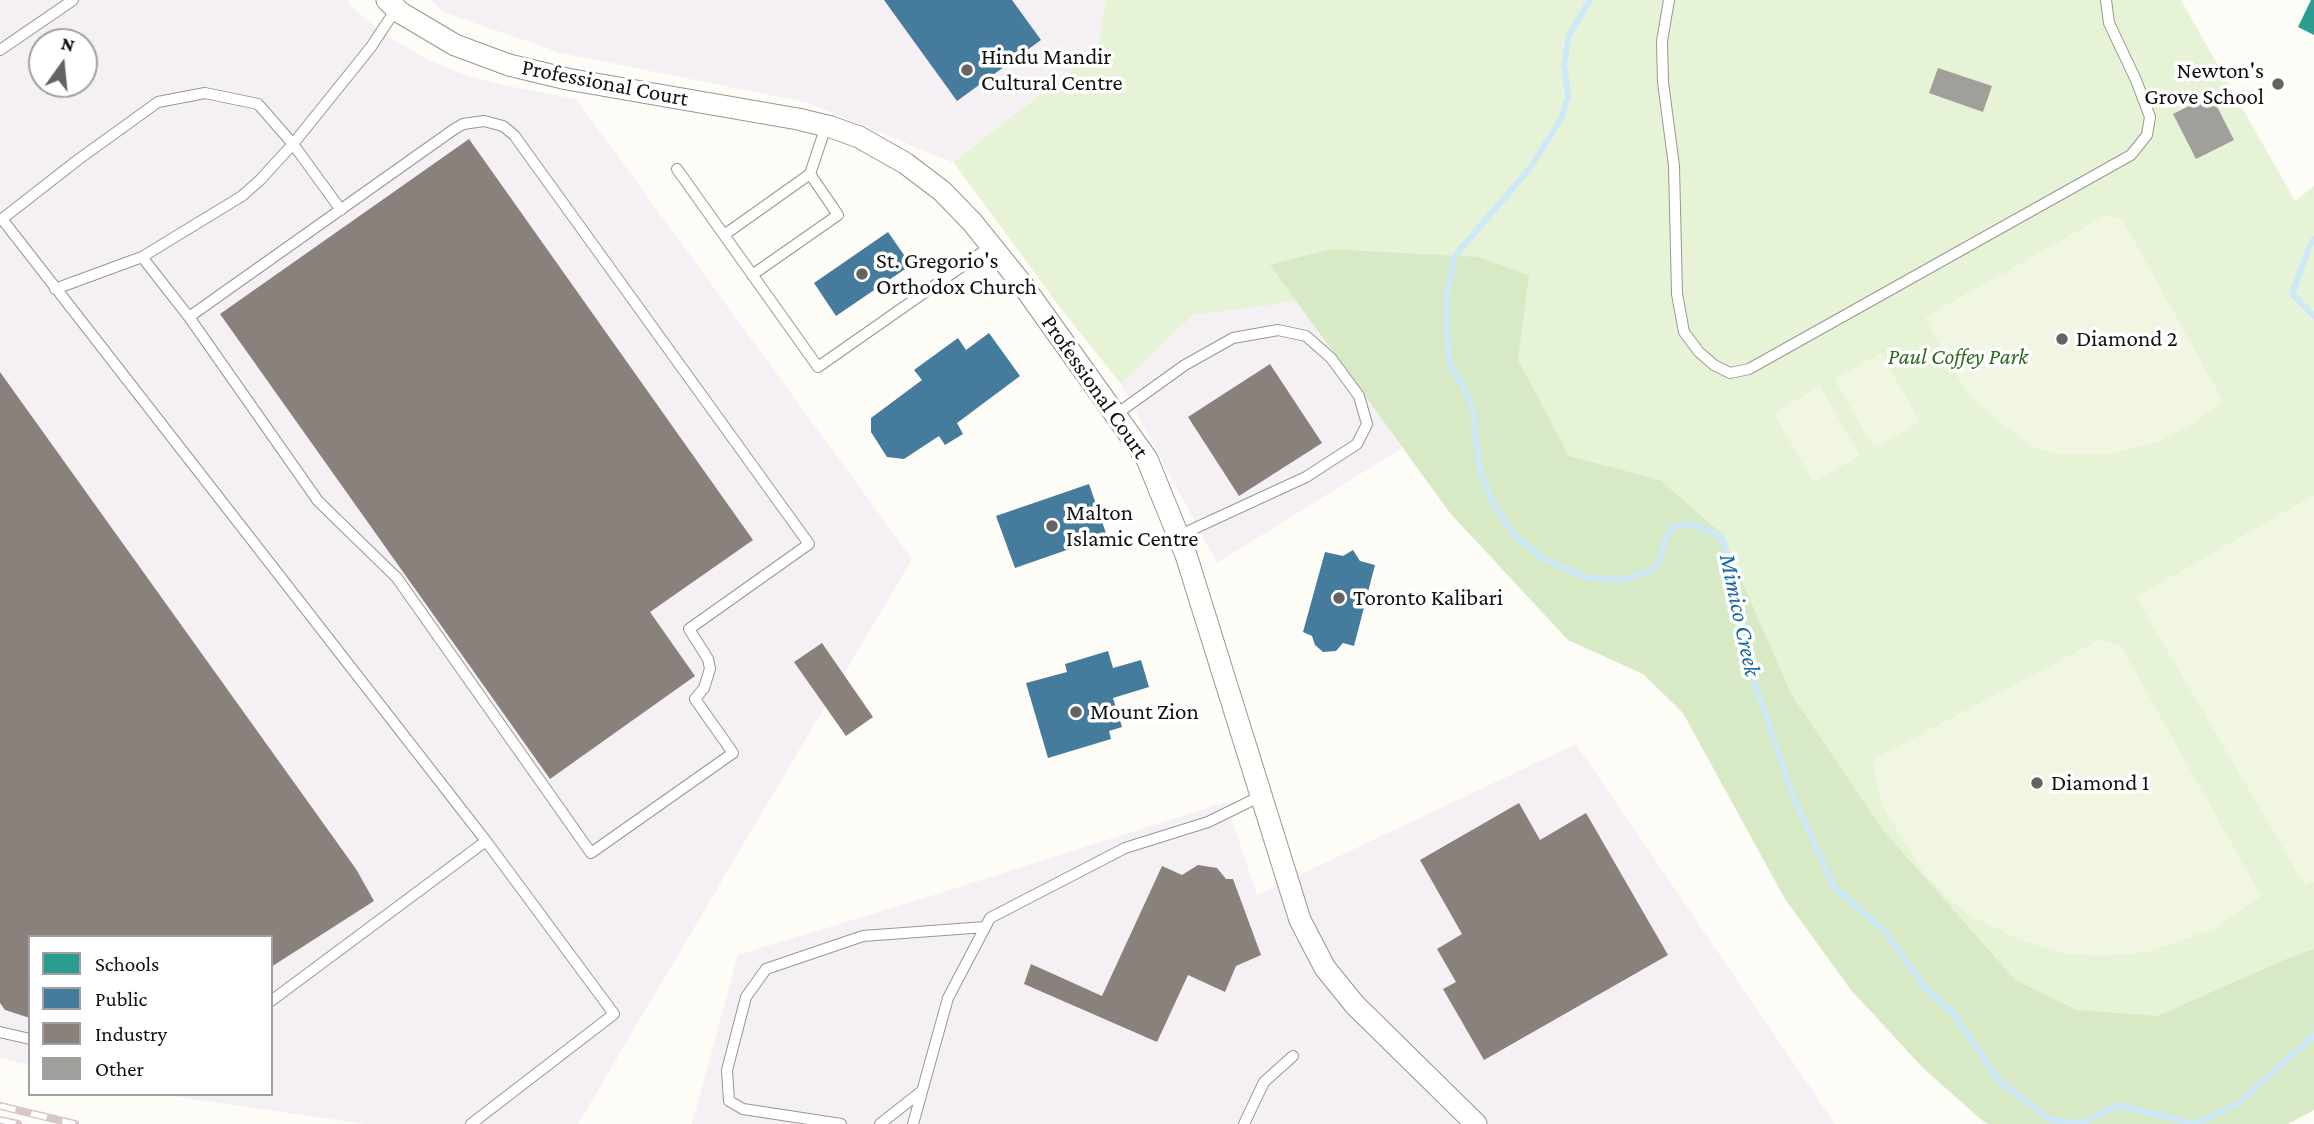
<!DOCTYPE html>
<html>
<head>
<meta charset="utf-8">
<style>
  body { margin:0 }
  #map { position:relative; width:2314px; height:1124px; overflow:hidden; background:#fdfcf7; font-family:"Crimson Pro",serif }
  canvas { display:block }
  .legend { position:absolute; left:28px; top:935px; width:245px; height:161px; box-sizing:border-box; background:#fff; border:2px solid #a0a0a0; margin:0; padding:9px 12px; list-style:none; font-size:21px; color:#111 }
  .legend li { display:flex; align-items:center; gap:14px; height:35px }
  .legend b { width:35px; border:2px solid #a0a0a0 }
  .north { position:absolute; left:28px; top:28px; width:70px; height:70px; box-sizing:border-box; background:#fff; border:2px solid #a0a0a0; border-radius:50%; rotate:15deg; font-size:19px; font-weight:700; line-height:28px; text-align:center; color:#111 }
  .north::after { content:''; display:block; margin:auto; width:24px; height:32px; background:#646362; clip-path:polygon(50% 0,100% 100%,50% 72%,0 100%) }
</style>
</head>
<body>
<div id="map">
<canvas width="2314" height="1124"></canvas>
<ul class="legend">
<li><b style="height:19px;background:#2a9d8f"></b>Schools</li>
<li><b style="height:19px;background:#457b9d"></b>Public</li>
<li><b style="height:19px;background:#8a817c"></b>Industry</li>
<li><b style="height:19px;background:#a19f9c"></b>Other</li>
</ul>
<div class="north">N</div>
</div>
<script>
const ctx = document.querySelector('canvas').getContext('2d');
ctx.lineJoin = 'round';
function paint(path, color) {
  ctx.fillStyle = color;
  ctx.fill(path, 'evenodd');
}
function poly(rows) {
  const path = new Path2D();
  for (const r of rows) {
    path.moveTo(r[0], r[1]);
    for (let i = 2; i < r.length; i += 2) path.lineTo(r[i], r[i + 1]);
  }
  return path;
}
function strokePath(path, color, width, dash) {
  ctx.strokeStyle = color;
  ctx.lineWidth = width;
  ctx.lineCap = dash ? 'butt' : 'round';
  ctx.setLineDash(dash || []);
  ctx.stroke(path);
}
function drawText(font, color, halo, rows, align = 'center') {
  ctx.font = font + ' "Crimson Pro",serif';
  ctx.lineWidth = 7;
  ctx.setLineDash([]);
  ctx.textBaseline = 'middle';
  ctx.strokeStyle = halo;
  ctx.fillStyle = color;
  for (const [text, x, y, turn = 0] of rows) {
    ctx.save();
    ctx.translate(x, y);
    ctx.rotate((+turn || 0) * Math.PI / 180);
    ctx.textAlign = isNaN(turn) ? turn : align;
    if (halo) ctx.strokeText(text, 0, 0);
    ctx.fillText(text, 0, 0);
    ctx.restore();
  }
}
paint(poly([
  [0,0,347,0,354,9,388,37,423,57,459,73,503,85,576,99,912,559,578,1124,364,1124,158,1094,271,1094,271,937,30,937,30,1065,0,1058],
  [42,42,84,42,84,84,42,84],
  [431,0,1106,0,1098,49,952,162,808,103,561,53,443,12],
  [1298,301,1402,448,1217,563,1121,384,1193,314],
  [1576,744,1835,1124,692,1124,738,955,944,892,1226,802,1257,895]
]), '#f5f0f3');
paint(poly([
  [1106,0,2181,0,2295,201,2314,186,2314,1108,2001,1124,1680,579,1298,301,1193,315,1121,384,1062,310,953,162,1098,49]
]), '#e7f3d7');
paint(poly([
  [1330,249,1478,257,1529,275,1518,360,1569,456,1660,480,1721,533,1791,694,1882,829,2015,980,2077,1010,2157,1016,2291,957,2314,949,2314,1110,2288,1124,1988,1124,1983,1121,1924,1069,1851,990,1785,899,1683,713,1643,674,1568,640,1450,513,1270,265]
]), '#d8eac5');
paint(poly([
  [2106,215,2122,219,2223,401,2193,424,2158,442,2114,453,2077,455,2052,453,2034,447,1998,421,1967,393,1947,360,1925,317],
  [1881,353,1920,422,1874,448,1834,379],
  [1820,386,1860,456,1813,482,1774,413],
  [2314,495,2314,881,2305,886,2136,597],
  [2099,640,2121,646,2261,896,2214,929,2148,952,2097,956,2055,952,2015,937,1966,914,1924,874,1882,805,1872,760]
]), '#f0f6e1');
paint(poly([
  [2311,0,2314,0,2314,35,2298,27]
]), '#2a9d8f');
paint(poly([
  [884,0,1012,0,1041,40,957,101],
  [888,232,911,265,836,316,814,283],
  [989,333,1020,376,957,423,963,434,945,445,939,436,904,459,887,457,871,432,871,418,922,380,914,370,958,338,966,350],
  [1089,484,1107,536,1015,568,996,516],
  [1353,550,1360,561,1375,565,1354,646,1343,643,1336,651,1323,652,1315,645,1312,636,1303,632,1325,552,1343,556],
  [1108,651,1113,668,1141,660,1149,687,1113,698,1122,727,1109,731,1111,739,1048,758,1026,683,1067,672,1065,664]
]), '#457b9d');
paint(poly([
  [469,139,753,540,650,612,695,676,550,779,220,314],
  [1270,364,1322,443,1239,496,1188,417],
  [0,372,356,869,374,901,271,967,271,937,30,937,30,1018,5,1010,0,1003],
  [822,643,873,717,846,736,794,662],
  [1519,803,1540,840,1586,813,1668,955,1484,1060,1443,989,1456,982,1437,949,1462,934,1420,860],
  [1198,865,1217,868,1226,879,1233,879,1261,955,1236,966,1225,992,1188,975,1157,1042,1024,984,1031,964,1102,996,1162,866,1182,875]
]), '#8a817c');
strokePath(poly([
  [1590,0,1569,35,1564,65,1568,96,1561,119,1530,168,1454,257,1447,295,1447,336,1449,362,1468,396,1473,412,1480,471,1494,505,1514,535,1542,558,1588,578,1623,580,1652,570,1660,560,1666,538,1673,526,1693,524,1722,537,1735,579,1745,655,1793,796,1834,887,1884,930,1926,989,1954,1014,1999,1081,2049,1119,2082,1124,2118,1105,2194,1124],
  [2314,239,2309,248,2292,294,2314,316],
  [2196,1124,2239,1103,2314,1035]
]), '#cde8f7', 6);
paint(poly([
  [1938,68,1992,86,1983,112,1929,93],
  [2211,95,2234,140,2196,159,2173,114]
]), '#a19f9c');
const lane = poly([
  [1669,0,1662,41,1663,82,1674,166,1677,294,1684,332,1699,352,1714,365,1730,373,1749,369,2131,155,2147,135,2150,117,2136,80,2109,23,2106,0],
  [0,50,73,0],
  [677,169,818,367,991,246],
  [810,174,826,126],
  [341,210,293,144,258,104,205,93,158,102,79,159,2,219,486,841,614,1014,471,1124],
  [724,235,810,174,838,215,752,275],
  [55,289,142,257],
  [189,317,453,130,463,124,484,121,503,126,514,135,809,544,689,629,708,659,710,669,704,688,695,699,733,753,591,853,397,578,318,501,189,317,142,257,242,196,260,180,293,144,371,47,396,9],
  [1115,415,1185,365,1233,338,1278,330,1306,336,1331,358,1359,396,1367,424,1357,444,1306,477,1178,536],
  [271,1001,486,841],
  [0,1032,30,1039],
  [841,1124,743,1109,729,1101,727,1070,746,997,766,969,863,936,985,927],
  [880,1124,922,1091],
  [913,1124,948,998,990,918,1125,848,1208,822,1261,796],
  [1244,1124,1264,1082,1293,1056]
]);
const street = poly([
  [387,0,401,13,455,45,509,65,567,79,798,119,831,127,859,137,905,163,942,191,972,222,1022,284,1147,459,1186,555,1300,920,1325,968,1355,1005,1476,1124]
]);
strokePath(lane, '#979795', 12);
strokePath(street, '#979795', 23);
strokePath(lane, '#fffffe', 10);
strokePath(street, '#fffffe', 21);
const rail = poly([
  [0,1106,75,1124],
  [0,1120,18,1124]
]);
strokePath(rail, '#d9c6c7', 8);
strokePath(rail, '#fff', 5, [16]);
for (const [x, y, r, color] of [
  [967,70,7,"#646362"],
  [2278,84,7,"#646362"],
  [862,274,7,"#646362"],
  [2062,339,7,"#646362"],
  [1052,526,7,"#646362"],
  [1339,598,7,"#646362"],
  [1076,712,7,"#646362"],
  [2037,783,7,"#646362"]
]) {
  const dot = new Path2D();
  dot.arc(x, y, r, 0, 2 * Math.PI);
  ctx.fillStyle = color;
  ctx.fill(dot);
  strokePath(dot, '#fff', 2.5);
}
drawText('23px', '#111', '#fff', [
  ["Hindu Mandir",981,57],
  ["Cultural Centre",981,83],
  ["Newton's",2264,71,"right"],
  ["Grove School",2264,97,"right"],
  ["St. Gregorio's",876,261],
  ["Orthodox Church",876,287],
  ["Diamond 2",2076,339],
  ["Malton",1066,513],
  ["Islamic Centre",1066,539],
  ["Toronto Kalibari",1353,598],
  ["Mount Zion",1090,712],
  ["Diamond 1",2051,783]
], 'left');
drawText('23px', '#111', '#fff', [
  ["Professional Court",605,83,11],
  ["Professional Court",1095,387,55]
]);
drawText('italic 23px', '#2f6b1f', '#fff', [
  ["Paul Coffey Park",1958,357]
]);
drawText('italic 24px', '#1768a6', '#fff', [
  ["Mimico Creek",1740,615,78]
]);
</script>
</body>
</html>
